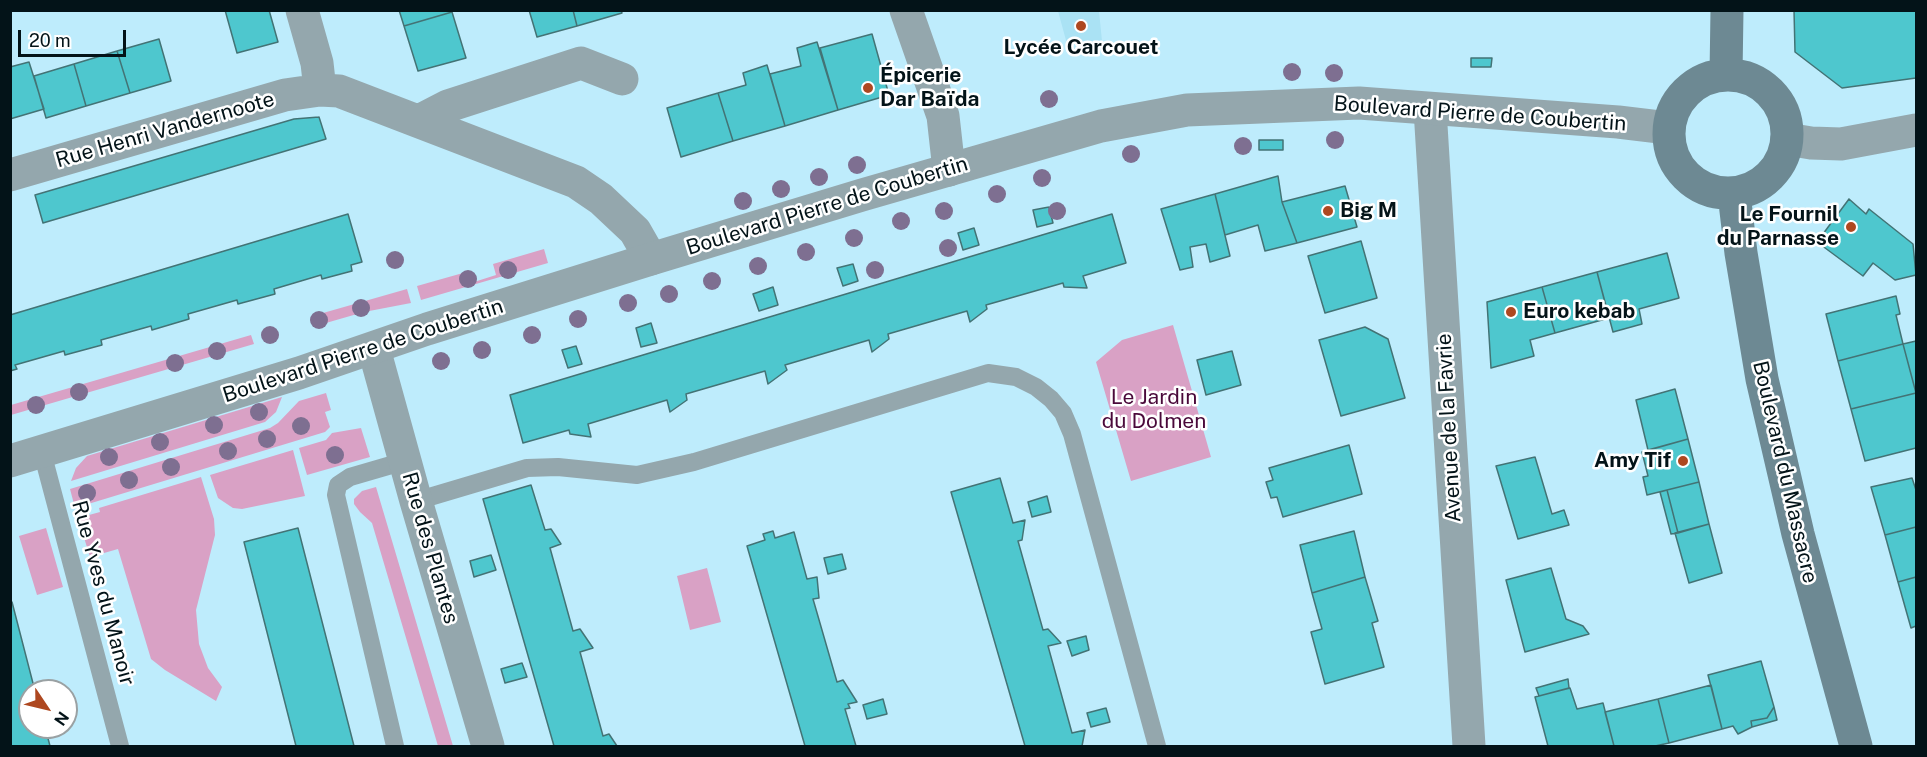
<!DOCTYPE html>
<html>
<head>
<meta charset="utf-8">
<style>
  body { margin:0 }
  #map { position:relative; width:1927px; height:757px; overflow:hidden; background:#beecfc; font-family:"Public Sans",sans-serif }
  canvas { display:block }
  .frame { position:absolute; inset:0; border:12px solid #031318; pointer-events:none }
  .north { position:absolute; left:18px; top:679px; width:60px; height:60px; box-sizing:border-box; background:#fff; border:2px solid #9aa1a3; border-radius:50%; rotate:125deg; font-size:16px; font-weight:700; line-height:24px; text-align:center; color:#031318 }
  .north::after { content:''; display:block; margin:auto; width:21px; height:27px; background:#ae4820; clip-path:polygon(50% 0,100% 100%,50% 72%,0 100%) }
  .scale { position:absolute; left:18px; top:30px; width:108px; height:27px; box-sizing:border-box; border:3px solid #031318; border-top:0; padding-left:8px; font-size:18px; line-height:21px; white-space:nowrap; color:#031318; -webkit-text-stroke:4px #fff; paint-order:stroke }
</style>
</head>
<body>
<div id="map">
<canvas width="1927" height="757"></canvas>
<div class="frame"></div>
<div class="north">N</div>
<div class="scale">20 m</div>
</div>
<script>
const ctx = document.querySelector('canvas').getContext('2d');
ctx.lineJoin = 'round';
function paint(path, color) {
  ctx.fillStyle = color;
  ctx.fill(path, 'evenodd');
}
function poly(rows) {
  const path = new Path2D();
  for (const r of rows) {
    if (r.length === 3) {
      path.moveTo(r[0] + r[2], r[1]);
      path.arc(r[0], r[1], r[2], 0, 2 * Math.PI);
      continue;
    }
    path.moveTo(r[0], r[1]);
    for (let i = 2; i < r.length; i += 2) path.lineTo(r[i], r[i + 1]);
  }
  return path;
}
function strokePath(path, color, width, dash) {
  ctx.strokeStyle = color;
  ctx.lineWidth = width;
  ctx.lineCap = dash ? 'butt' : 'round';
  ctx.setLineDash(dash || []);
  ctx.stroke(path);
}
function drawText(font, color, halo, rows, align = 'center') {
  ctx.font = font + ' "Public Sans",sans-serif';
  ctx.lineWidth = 5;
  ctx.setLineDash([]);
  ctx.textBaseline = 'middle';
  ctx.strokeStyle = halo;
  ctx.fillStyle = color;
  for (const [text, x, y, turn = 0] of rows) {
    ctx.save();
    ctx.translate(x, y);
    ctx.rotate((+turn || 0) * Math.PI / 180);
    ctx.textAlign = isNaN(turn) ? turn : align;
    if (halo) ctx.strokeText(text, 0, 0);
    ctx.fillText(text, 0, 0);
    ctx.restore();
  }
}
paint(poly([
  [1058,11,1099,11,1102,41,1067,44]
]), '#aae2f4');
paint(poly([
  [544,249,548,263,421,300,417,286,470,271,474,282,496,275,493,264],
  [407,289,411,303,364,312,319,325,316,315],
  [1173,325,1211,457,1131,481,1096,362,1122,340],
  [251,335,254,344,11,415,11,405],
  [326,393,331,410,325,412,330,427,325,432,75,508,70,489,270,428,278,423,299,401],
  [282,397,276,412,265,422,71,481,76,468,87,456],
  [361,428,370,457,307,475,299,448,326,440,332,433],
  [293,450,305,496,242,509,233,508,218,498,210,475],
  [201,477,214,519,215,535,196,610,199,644,208,668,222,687,216,701,165,670,151,659,118,549,90,557,78,518,100,512,99,508],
  [376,487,453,746,438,746,372,523,360,512,354,504,354,499,362,491],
  [46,528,63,587,37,595,19,536],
  [707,568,721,622,690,630,677,576]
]), '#d9a1c5');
const building = poly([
  [225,10,269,10,278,42,237,53,225,10],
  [399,10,451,10,452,12,404,26,399,10],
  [529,10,573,10,577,26,537,37,529,10],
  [573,10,621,10,622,13,577,26,573,10],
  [1794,10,1916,10,1916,78,1842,88,1795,52,1794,10],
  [452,12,466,58,418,71,404,26,452,12],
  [872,34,889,95,838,110,820,48,872,34],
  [159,39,171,81,130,93,117,51,159,39],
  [817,42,838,110,785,126,770,74,801,66,797,48,817,42],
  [117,51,130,93,86,106,74,64,117,51],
  [1471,58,1492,58,1491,67,1471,67,1471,58],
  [29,62,44,109,10,119,10,67,29,62],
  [74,64,86,106,46,118,34,76,74,64],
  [767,65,785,126,733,141,718,93,746,85,743,73,767,65],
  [718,93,733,141,681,157,667,108,718,93],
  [319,117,326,139,43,223,35,195,294,119,319,117],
  [1259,140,1283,140,1283,150,1259,150,1259,140],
  [1278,176,1282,202,1297,243,1265,251,1258,225,1225,235,1215,194,1278,176],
  [1345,186,1357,227,1297,243,1282,202,1345,186],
  [1215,194,1230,256,1210,262,1206,244,1190,247,1193,267,1180,270,1161,209,1215,194],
  [1849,199,1866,214,1869,209,1913,244,1916,275,1895,280,1873,263,1863,276,1817,242,1849,199],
  [1049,207,1053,223,1037,227,1033,210,1049,207],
  [348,214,362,262,351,265,352,271,322,279,321,275,274,289,275,294,238,304,237,300,188,314,189,319,152,330,151,326,101,340,102,345,65,355,64,351,15,365,17,369,10,371,10,315,348,214],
  [1112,214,1126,263,1083,276,1087,288,1064,287,1063,283,986,305,987,309,970,322,967,311,888,334,889,339,872,352,869,340,785,365,787,370,768,384,765,371,686,394,687,400,670,412,667,400,588,424,591,437,570,434,569,430,523,443,510,395,1112,214],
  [974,228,979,245,963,250,958,233,974,228],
  [1361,241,1377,298,1325,313,1308,256,1361,241],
  [1667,253,1679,298,1639,309,1642,324,1613,332,1597,272,1667,253],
  [853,264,858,281,843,286,837,268,853,264],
  [1597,272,1609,318,1555,333,1542,287,1597,272],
  [773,287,778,305,759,311,753,294,773,287],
  [1542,287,1555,333,1530,340,1534,356,1491,368,1487,302,1542,287],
  [1896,296,1900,314,1896,315,1903,344,1838,361,1826,314,1896,296],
  [651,323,657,343,641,347,636,328,651,323],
  [1365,327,1388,339,1405,398,1341,416,1319,340,1365,327],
  [1916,341,1916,393,1903,344,1916,341],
  [1903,344,1916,393,1851,409,1838,361,1903,344],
  [576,346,582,364,568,368,562,350,576,346],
  [1232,351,1241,385,1206,395,1197,360,1232,351],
  [1675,389,1688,439,1648,450,1636,400,1675,389],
  [1916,393,1916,448,1865,461,1851,409,1916,393],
  [1688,439,1699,482,1647,495,1643,477,1648,476,1642,452,1688,439],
  [1349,445,1362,494,1283,517,1277,497,1271,498,1266,482,1273,480,1269,468,1349,445],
  [1535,457,1552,514,1564,510,1569,525,1518,539,1496,466,1535,457],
  [1000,478,1013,523,1025,520,1022,540,1018,541,1043,630,1048,629,1061,643,1048,646,1072,733,1085,730,1082,746,1025,746,951,492,1000,478],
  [1912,478,1916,490,1916,527,1885,535,1871,487,1912,478],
  [1699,482,1709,524,1678,533,1667,490,1699,482],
  [531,485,545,530,551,529,561,544,550,548,573,631,580,629,593,648,580,652,603,736,609,734,617,746,554,746,483,499,531,485],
  [1667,490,1678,533,1671,534,1660,492,1667,490],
  [1047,496,1051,512,1032,517,1028,502,1047,496],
  [1709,524,1722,573,1689,583,1675,533,1709,524],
  [1916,527,1916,577,1898,582,1885,535,1916,527],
  [298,528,354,746,296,746,244,542,298,528],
  [773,531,775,538,794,532,807,579,817,577,819,598,813,599,837,682,843,680,857,702,848,704,850,708,845,709,856,746,805,746,747,546,765,540,763,534,773,531],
  [1354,531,1365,577,1312,593,1300,545,1354,531],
  [842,554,846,569,828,574,824,558,842,554],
  [491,555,496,570,474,577,470,561,491,555],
  [1551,568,1566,619,1583,626,1589,634,1525,652,1506,580,1551,568],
  [1365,577,1378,621,1372,623,1384,667,1325,684,1311,632,1322,629,1312,593,1365,577],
  [1916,577,1916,626,1911,628,1898,582,1916,577],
  [10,602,12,602,35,691,30,691,30,727,45,727,50,746,10,746,10,602],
  [1086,636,1089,650,1072,656,1067,641,1086,636],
  [1761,661,1774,707,1767,718,1751,721,1752,727,1738,734,1733,726,1722,729,1708,675,1761,661],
  [522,663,527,677,505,683,501,669,522,663],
  [1568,679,1569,688,1539,696,1536,688,1568,679],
  [1711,685,1722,729,1669,743,1658,699,1711,685],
  [1570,688,1577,709,1603,703,1614,746,1548,746,1535,697,1570,688],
  [883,699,887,714,867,719,863,705,883,699],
  [1658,699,1669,743,1655,746,1614,746,1605,712,1658,699],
  [1774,707,1777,720,1752,727,1751,721,1767,718,1774,707],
  [1106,708,1110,722,1091,727,1087,713,1106,708]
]);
paint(building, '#4ec7ce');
strokePath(building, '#437375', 1.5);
strokePath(poly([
  [42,452,120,746],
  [416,501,527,468,558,467,637,475,694,462,988,373,1016,377,1036,387,1051,399,1063,413,1072,434,1157,746],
  [395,746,336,495,338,485,350,477,405,461]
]), '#94a7ad', 18);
strokePath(poly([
  [302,10,317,63,320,90],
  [906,10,943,116,949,170],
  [1430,109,1469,746],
  [419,121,448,106,581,63,622,79],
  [10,175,285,95,320,90,339,91,576,182,601,199,635,231,651,259],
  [374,349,416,501,488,746]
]), '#94a7ad', 33);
strokePath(poly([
  [1787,139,1811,143,1841,144,1916,130],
  [10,461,299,373,427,329,651,259,862,195,1101,126,1187,110,1359,103,1618,122,1668,128]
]), '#94a7ad', 33);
strokePath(poly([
  [1728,134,59],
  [1726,75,1727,10],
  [1734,194,1741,253,1762,379,1798,534,1856,746]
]), '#6d8993', 33);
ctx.fillStyle = '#7e6f91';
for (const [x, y] of [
  [1292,72],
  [1334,73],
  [1049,99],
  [1335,140],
  [1243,146],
  [1131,154],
  [857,165],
  [819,177],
  [1042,178],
  [781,189],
  [997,194],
  [743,201],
  [944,211],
  [1057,211],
  [901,221],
  [854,238],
  [948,248],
  [806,252],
  [395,260],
  [758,266],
  [508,270],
  [875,270],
  [468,279],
  [712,281],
  [669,294],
  [628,303],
  [361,308],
  [578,319],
  [319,320],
  [270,335],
  [532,335],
  [482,350],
  [217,351],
  [441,361],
  [175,363],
  [79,392],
  [36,405],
  [259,412],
  [214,425],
  [301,426],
  [267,439],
  [160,442],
  [228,451],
  [335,455],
  [109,457],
  [171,467],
  [129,480],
  [87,493]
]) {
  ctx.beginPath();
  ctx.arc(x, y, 9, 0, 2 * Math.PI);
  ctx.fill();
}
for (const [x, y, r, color] of [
  [1081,26,6,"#ae4820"],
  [868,88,6,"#ae4820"],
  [1328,211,6,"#ae4820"],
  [1851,227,6,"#ae4820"],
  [1511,312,6,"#ae4820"],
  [1683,461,6,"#ae4820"]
]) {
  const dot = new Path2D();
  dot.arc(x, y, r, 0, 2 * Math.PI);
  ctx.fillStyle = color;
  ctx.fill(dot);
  strokePath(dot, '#fff', 2);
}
drawText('bold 21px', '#031318', '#fff', [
  ["Lycée Carcouet",1081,48,"center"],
  ["Épicerie",880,76],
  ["Dar Baïda",880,100],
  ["Big M",1340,211],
  ["Le Fournil",1839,215,"right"],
  ["du Parnasse",1839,239,"right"],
  ["Euro kebab",1523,312],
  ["Amy Tif",1671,461,"right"]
], 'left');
drawText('21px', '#031318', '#fff', [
  ["Boulevard Pierre de Coubertin",1480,114,4],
  ["Rue Henri Vandernoote",165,130,-16],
  ["Boulevard Pierre de Coubertin",827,206,-17],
  ["Boulevard Pierre de Coubertin",363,351,-18],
  ["Avenue de la Favrie",1449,428,-93],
  ["Boulevard du Massacre",1785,472,77],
  ["Rue des Plantes",430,548,74],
  ["Rue Yves du Manoir",103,593,75]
]);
drawText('21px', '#4a093a', '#fff', [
  ["Le Jardin",1154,398],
  ["du Dolmen",1154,422]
]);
</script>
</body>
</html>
